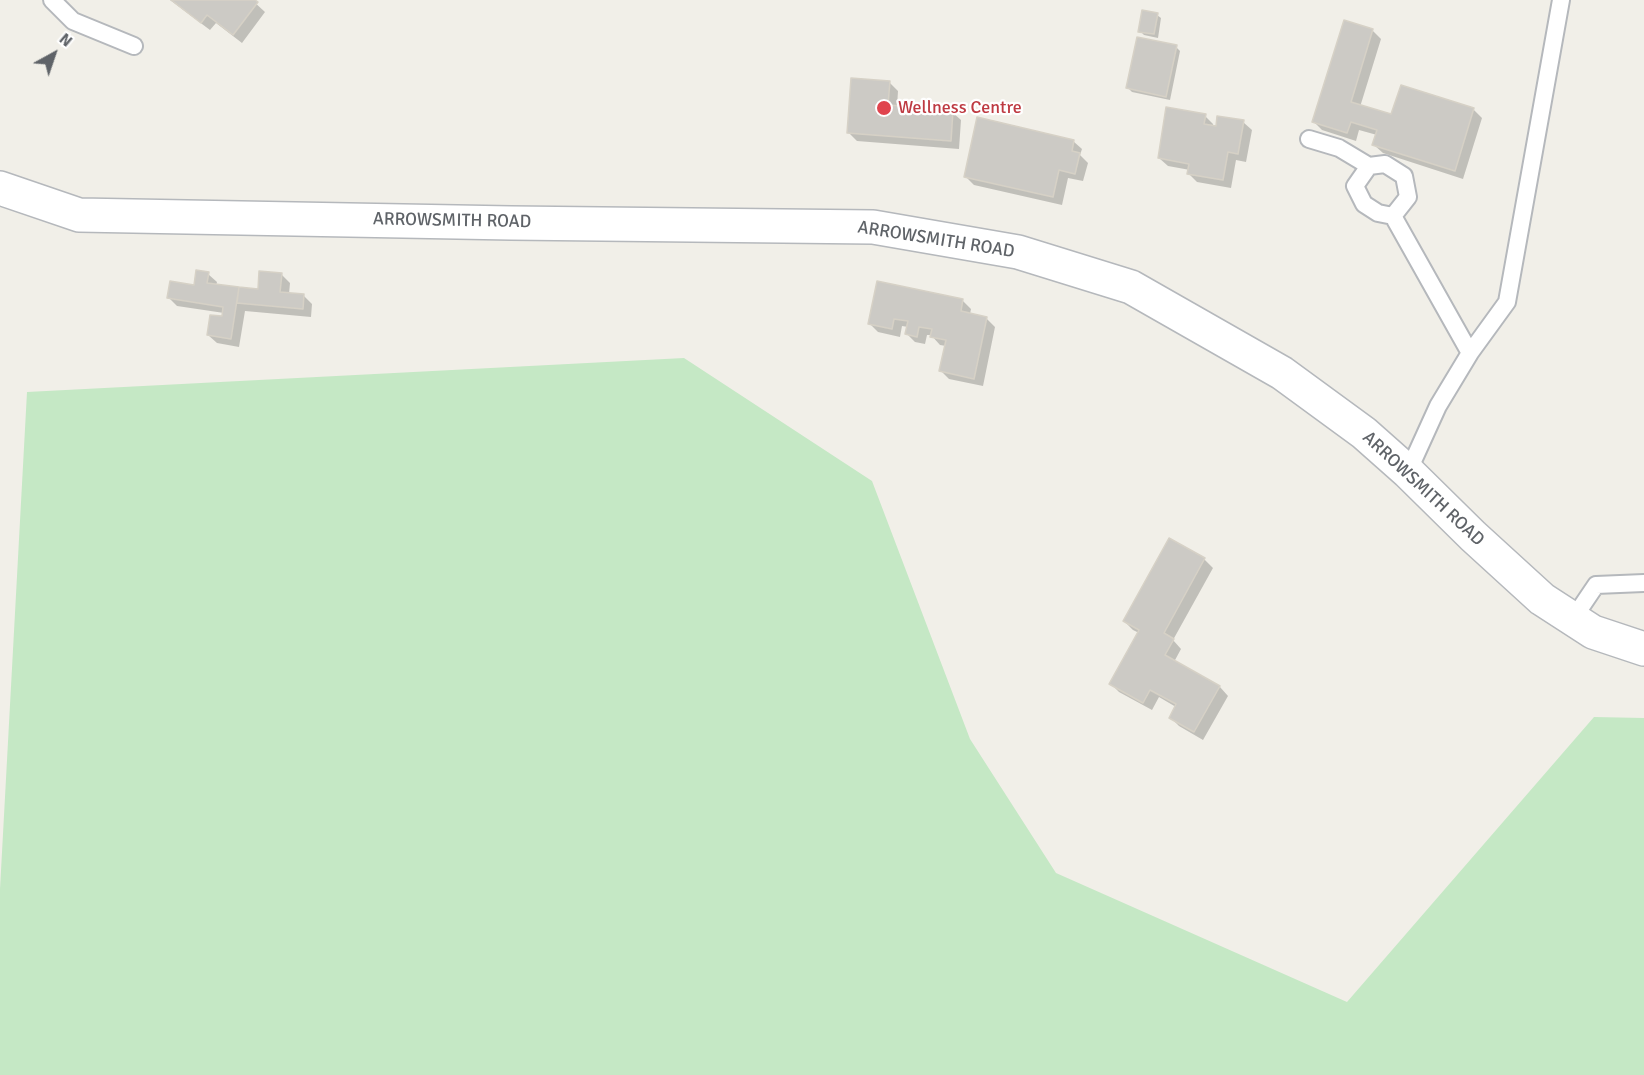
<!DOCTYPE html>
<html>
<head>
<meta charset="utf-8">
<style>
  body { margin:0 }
  #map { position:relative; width:1644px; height:1075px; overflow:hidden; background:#f1efe8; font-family:Signika,sans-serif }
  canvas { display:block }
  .north { position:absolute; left:24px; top:24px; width:60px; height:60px; -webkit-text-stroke:4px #fff; paint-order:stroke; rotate:40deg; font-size:16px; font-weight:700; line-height:24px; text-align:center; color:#5f6368 }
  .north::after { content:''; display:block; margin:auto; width:21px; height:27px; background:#5f6368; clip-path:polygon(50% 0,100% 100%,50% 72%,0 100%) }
</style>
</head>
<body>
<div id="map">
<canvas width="1644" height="1075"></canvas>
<div class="north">N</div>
</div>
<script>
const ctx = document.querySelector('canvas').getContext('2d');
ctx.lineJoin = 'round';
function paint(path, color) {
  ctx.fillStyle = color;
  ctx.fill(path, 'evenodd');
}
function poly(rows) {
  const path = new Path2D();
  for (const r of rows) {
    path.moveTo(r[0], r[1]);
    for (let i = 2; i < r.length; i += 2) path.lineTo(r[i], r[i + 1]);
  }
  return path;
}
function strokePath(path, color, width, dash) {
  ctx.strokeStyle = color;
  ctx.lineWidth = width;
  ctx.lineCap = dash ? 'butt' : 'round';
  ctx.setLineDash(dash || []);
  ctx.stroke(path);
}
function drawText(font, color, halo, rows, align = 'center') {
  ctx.font = font + ' Signika,sans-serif';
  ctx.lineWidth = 4.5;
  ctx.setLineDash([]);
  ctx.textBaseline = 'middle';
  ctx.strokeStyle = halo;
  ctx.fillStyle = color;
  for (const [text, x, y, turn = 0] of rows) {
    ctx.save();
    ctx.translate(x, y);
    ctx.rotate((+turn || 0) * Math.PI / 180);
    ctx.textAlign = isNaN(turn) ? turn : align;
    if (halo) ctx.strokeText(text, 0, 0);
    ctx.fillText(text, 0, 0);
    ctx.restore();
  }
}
paint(poly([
  [684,358,872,481,970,739,1056,873,1347,1002,1594,717,1644,718,1644,1075,0,1075,0,889,27,392]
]), '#c5e8c5');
paint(poly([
  [170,0,252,0,265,12,242,43,216,23,210,30],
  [1157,15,1161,18,1158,38,1144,35,1140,31],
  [1345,22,1373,31,1381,39,1360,107,1392,116,1473,109,1482,118,1463,179,1383,153,1374,145,1377,135,1359,130,1356,141,1322,130,1314,122],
  [1176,47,1180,51,1170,100,1132,92,1128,88],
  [889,82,898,91,897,107,952,112,961,120,959,149,857,141,848,132],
  [1205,116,1213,124,1213,127,1243,122,1252,130,1246,162,1236,160,1231,188,1197,182,1189,174,1190,170,1168,166,1159,158],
  [1073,141,1082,149,1080,155,1088,163,1083,181,1068,178,1062,205,974,185,965,176],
  [208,274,217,282,216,286,259,291,281,274,290,283,289,294,303,295,312,304,311,317,245,311,239,347,217,343,208,335,223,318,224,313,177,306,169,298,195,287],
  [962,300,971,309,970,314,986,318,995,327,983,386,949,379,941,371,946,346,940,345,931,335,927,335,925,344,915,342,906,333,908,327,902,326,900,337,878,332,870,324],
  [1169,540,1204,559,1213,568,1173,640,1181,649,1174,662,1220,687,1228,696,1203,740,1179,726,1171,718,1176,707,1159,697,1152,710,1119,692,1111,684,1139,633,1133,630,1124,621]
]), '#0003');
const building = poly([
  [171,0,255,0,258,2,233,35,207,15,201,23,171,0],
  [1142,10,1158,13,1154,34,1138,32,1142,10],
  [1344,20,1373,29,1351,102,1391,114,1401,85,1474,108,1455,171,1372,145,1377,130,1351,122,1347,133,1312,122,1344,20],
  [1137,37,1177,45,1166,97,1126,88,1137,37],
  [851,78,890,81,888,105,953,110,951,141,847,133,851,78],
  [1166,107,1206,114,1204,124,1216,126,1217,116,1244,120,1238,154,1228,152,1223,180,1187,174,1189,164,1158,158,1166,107],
  [977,117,1074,140,1072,151,1080,153,1075,174,1059,170,1053,197,964,177,977,117],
  [196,270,209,272,207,283,239,287,231,339,207,335,210,315,222,316,223,307,167,298,170,281,194,285,196,270],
  [259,271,282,273,280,292,304,294,303,309,237,303,239,287,258,289,259,271],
  [877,281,963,299,961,311,987,317,974,379,939,371,946,340,930,337,932,329,919,327,917,337,905,334,908,321,894,319,892,329,868,324,877,281],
  [1169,538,1205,558,1164,633,1174,639,1165,655,1220,686,1194,732,1169,718,1176,704,1150,690,1143,703,1109,684,1139,630,1123,621,1169,538]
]);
paint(building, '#cccac5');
strokePath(building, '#d6d1c6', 1.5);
const lane = poly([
  [52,0,73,21,134,46],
  [1309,139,1339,148,1369,166],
  [1393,216,1378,213,1364,204,1355,186,1369,166,1385,164,1404,176,1408,197,1393,216,1470,353],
  [1408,472,1438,406,1470,353,1507,302,1561,0],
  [1573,619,1596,585,1644,583]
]);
const street = poly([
  [0,188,79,215,511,223,873,227,1018,252,1131,287,1282,373,1364,433,1408,472,1473,536,1542,599,1593,632,1644,649]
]);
strokePath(lane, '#b5b8bc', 20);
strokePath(street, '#b5b8bc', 36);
strokePath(lane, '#fff', 16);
strokePath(street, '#fff', 33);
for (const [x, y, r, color] of [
  [884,108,8,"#e0444e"]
]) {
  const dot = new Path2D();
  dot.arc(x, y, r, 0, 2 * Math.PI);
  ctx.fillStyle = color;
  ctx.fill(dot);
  strokePath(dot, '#fff', 2);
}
drawText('18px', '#be3a42', '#fff', [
  ["Wellness Centre",898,108]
], 'left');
drawText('18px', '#5f6368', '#fff', [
  ["ARROWSMITH ROAD",452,221,1],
  ["ARROWSMITH ROAD",936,240,9],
  ["ARROWSMITH ROAD",1423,489,43]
]);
</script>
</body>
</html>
